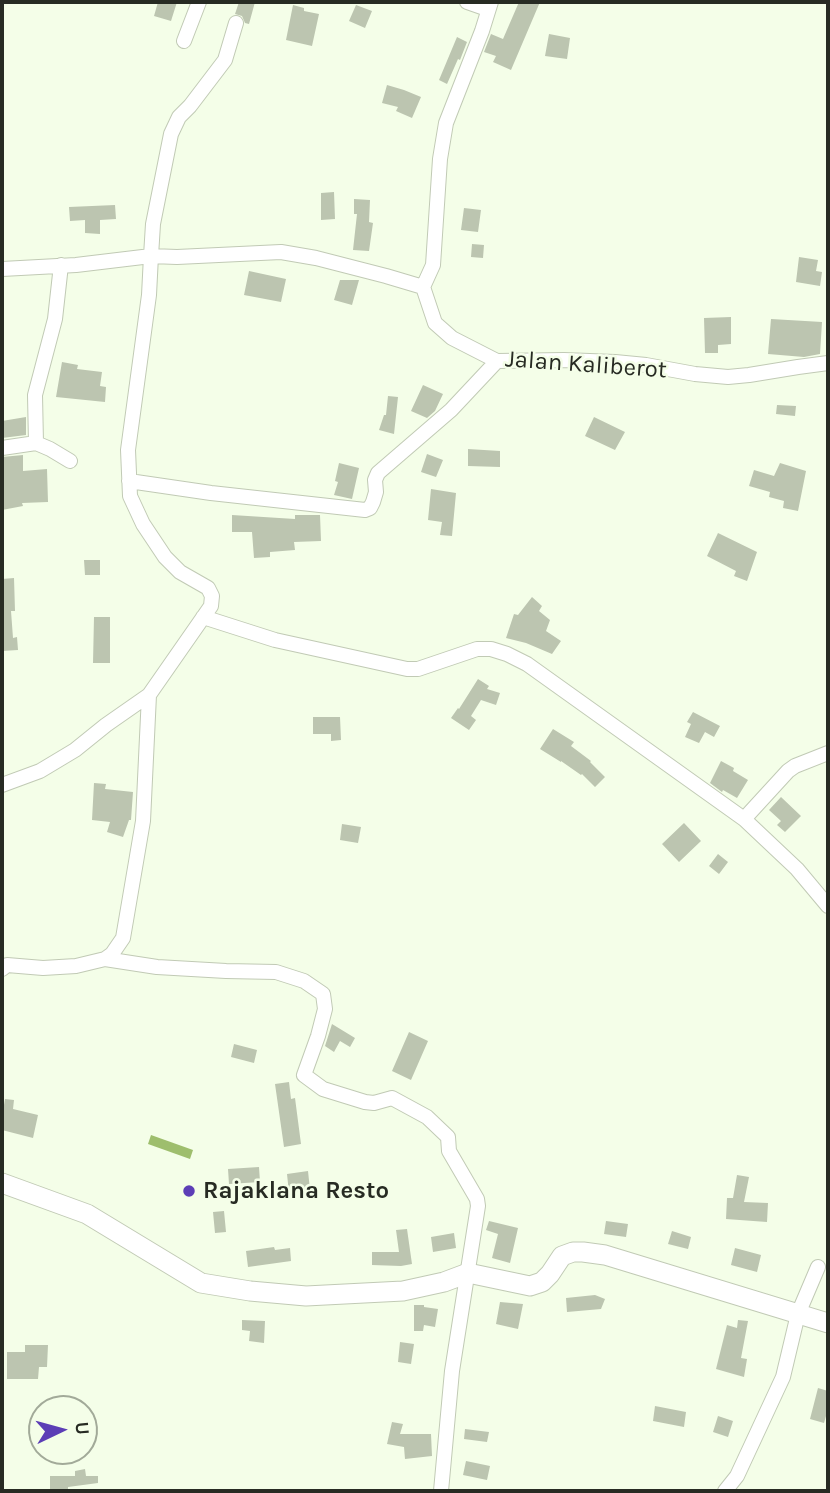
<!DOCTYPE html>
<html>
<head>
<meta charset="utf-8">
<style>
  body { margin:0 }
  #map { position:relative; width:830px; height:1493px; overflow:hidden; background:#f4fee8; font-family:Karla,sans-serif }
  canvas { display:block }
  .frame { position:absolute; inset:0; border:4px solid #272b23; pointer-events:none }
  .north { position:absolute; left:28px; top:1395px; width:70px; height:70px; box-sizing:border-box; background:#f4fee8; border:2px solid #a2aa99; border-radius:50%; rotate:85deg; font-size:19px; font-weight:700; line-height:28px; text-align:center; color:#272b23 }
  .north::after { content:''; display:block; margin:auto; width:24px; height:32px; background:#5c3eb6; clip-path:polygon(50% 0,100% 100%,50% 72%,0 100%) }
</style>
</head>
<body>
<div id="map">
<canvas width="830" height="1493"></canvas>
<div class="frame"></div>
<div class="north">U</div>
</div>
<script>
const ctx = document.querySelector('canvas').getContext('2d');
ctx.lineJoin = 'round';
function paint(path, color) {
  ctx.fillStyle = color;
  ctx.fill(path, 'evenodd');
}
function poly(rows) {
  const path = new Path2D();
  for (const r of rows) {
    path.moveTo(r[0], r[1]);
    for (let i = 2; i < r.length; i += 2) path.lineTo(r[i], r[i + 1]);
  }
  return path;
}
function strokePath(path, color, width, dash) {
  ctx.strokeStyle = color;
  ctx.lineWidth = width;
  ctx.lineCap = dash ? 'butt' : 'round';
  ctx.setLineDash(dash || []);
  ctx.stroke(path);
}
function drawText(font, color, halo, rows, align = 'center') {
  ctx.font = font + ' Karla,sans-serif';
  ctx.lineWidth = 5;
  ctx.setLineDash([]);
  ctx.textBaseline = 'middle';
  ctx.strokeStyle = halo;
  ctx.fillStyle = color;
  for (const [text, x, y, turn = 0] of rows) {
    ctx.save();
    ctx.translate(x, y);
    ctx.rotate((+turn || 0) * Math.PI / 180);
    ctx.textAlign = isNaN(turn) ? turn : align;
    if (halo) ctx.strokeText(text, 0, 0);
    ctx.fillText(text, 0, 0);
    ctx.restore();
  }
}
paint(poly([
  [151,1135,193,1150,190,1159,148,1144]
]), '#9ebe6d');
paint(poly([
  [158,2,177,2,171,21,154,16],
  [239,2,255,2,249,24,245,23,242,16,235,14],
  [519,2,540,2,511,70,493,62,496,56,484,52,491,34,503,39],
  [293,5,304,8,304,11,319,14,312,46,286,40],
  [356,5,372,11,365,28,349,21],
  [549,34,570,38,567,59,545,56],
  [457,37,467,42,460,60,458,59,447,84,439,80],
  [387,85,404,90,421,97,412,118,396,111,398,107,382,103],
  [334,192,335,219,321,220,321,193],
  [354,199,370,200,369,222,373,223,369,251,353,250,357,214,354,214],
  [115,205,116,219,100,220,100,234,85,233,85,220,70,221,69,207],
  [464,208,481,210,478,232,461,230],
  [472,244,484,245,483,258,471,257],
  [799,257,818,260,816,271,822,272,820,286,796,282],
  [249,271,286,279,281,302,244,295],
  [340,280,359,280,352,305,334,300],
  [731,317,731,344,718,345,718,353,705,353,704,318],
  [771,319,822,322,820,354,804,357,768,354],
  [62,362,78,365,77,369,102,372,100,386,106,387,105,402,56,397],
  [423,385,443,394,435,411,427,418,411,411],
  [388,396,398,397,394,434,379,430,384,415,386,415],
  [777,405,796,406,795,416,776,414],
  [26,417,26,435,2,438,2,421],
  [594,417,625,432,615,450,585,436],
  [468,449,500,451,500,467,468,466],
  [427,454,443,460,436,477,421,472],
  [23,455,23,471,47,469,48,502,22,503,23,506,2,510,2,457],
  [339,463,359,468,352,499,334,495,338,482,335,481],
  [780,463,806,471,798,511,783,508,784,501,769,497,770,492,749,486,754,470,774,476],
  [431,489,456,493,452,536,440,535,442,522,428,520],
  [232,515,295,519,295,515,320,515,321,541,294,542,295,550,270,552,270,557,254,558,252,532,232,532],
  [718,533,757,552,747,581,734,576,736,571,707,556],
  [84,560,100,560,100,575,85,575],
  [14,578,15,611,11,611,13,638,17,637,18,650,2,651,2,579],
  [532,597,542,606,539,611,550,620,546,631,561,641,552,654,526,643,506,638,514,614,518,615],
  [94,617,110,617,110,663,93,663],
  [478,679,489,686,487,689,500,693,496,705,481,700,471,716,476,720,469,730,451,718,458,708,459,709],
  [693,712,720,726,714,737,705,732,699,743,685,737,691,724,687,722],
  [313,717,340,717,341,740,331,741,331,734,313,734],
  [553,729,574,742,571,746,591,761,590,762,605,777,595,787,582,774,581,775,561,761,561,762,540,749],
  [721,761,734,768,733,771,748,780,737,798,723,790,722,792,710,783],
  [94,783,106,784,105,789,133,792,131,820,129,820,123,837,107,832,110,822,92,820],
  [781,797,801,816,785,832,777,825,781,821,769,810],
  [684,823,701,841,679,862,662,844],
  [342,824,361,827,358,843,340,840],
  [718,854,728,862,719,874,709,866],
  [332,1024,355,1038,350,1047,340,1041,334,1052,325,1046],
  [409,1032,428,1041,411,1080,392,1071],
  [234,1044,257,1050,254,1063,231,1057],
  [289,1082,291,1099,295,1098,301,1144,284,1147,275,1084],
  [5,1099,14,1100,13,1109,38,1115,33,1138,2,1130,2,1105,4,1105],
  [259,1167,260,1182,229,1184,228,1169],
  [308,1171,310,1190,289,1193,287,1174],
  [737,1175,749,1177,744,1202,768,1203,767,1222,726,1219,727,1198,733,1198],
  [224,1211,226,1232,215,1233,213,1212],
  [489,1221,518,1228,510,1263,492,1258,498,1234,486,1230],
  [606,1221,628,1224,626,1237,604,1234],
  [407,1229,412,1264,401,1266,372,1265,372,1252,399,1252,396,1230],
  [672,1231,691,1237,688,1249,668,1244],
  [454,1233,456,1248,433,1252,431,1237],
  [274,1247,275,1250,290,1248,291,1261,248,1267,246,1251],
  [735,1248,761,1255,757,1272,731,1265],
  [595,1295,605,1299,601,1309,567,1312,566,1298],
  [500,1302,523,1304,518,1329,496,1324],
  [414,1305,424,1305,424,1307,438,1309,435,1327,424,1325,423,1331,414,1331],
  [242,1320,265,1321,264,1343,249,1341,250,1331,242,1330],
  [738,1320,748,1321,741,1358,747,1359,744,1377,716,1369,727,1325,737,1328],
  [400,1342,414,1344,411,1364,398,1362],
  [25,1345,48,1345,47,1367,39,1367,38,1379,7,1379,7,1352,25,1352],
  [818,1388,828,1391,828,1409,824,1423,810,1419],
  [655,1406,686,1412,684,1427,653,1421],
  [718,1416,733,1421,728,1437,713,1432],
  [392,1422,403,1424,400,1434,431,1434,432,1456,405,1459,404,1447,387,1444],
  [465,1429,489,1432,487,1442,464,1439],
  [466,1461,490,1466,487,1480,463,1475],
  [85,1469,86,1476,98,1476,98,1483,68,1487,68,1491,50,1491,50,1476,75,1476,75,1471]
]), '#bcc5b0');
const minor = poly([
  [467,2,487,9],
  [491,2,482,31,446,123,440,159,433,265,423,287,435,323,452,338,497,361,564,360,615,362,646,365,695,374,728,377,749,375,798,367,828,363],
  [184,41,199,2],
  [61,265,55,319,35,395,36,443,50,449,70,461],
  [2,269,76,265,151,256,153,224,171,134,179,117,190,106,225,60,236,23],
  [2,448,36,443],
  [129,481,211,493,365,510,370,508,373,502,376,492,375,480,378,473,451,410,497,361],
  [203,617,275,640,407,669,418,669,477,649,491,649,507,654,527,664,744,819,797,869,828,906],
  [2,785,40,771,75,750,106,725,149,695,211,606,212,596,208,588,180,572,165,557,143,524,130,496,128,450,149,295,151,256,177,257,281,252,316,258,386,276,423,287],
  [744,819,788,771,795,766,828,753],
  [105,959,157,967,226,971,276,972,304,981,323,994,325,1009,318,1036,304,1075,323,1089,365,1102,374,1103,392,1098,427,1117,448,1137,449,1151,477,1199,478,1206,452,1371,441,1491],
  [2,969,7,965,43,968,76,966,105,959,112,954,123,938,143,821,149,695],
  [725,1491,737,1476,783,1377,798,1314,818,1267]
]);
const tertiary = poly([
  [2,1183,87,1214,201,1283,250,1291,306,1296,403,1291,444,1282,468,1273,530,1286,542,1282,550,1274,562,1256,573,1252,583,1252,605,1255,828,1323]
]);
strokePath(minor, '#c1cab5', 16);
strokePath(tertiary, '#c1cab5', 21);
strokePath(minor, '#fff', 14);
strokePath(tertiary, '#fff', 19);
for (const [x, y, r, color] of [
  [189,1191,7,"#5c3eb6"]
]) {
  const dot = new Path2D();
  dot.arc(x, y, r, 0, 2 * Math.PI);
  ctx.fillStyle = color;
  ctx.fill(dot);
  strokePath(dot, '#f4fee8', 2.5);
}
drawText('24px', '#272b23', '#f4fee8', [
  ["Jalan Kaliberot",586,365,4]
]);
drawText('bold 24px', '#272b23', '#f4fee8', [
  ["Rajaklana Resto",203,1191]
], 'left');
</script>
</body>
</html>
